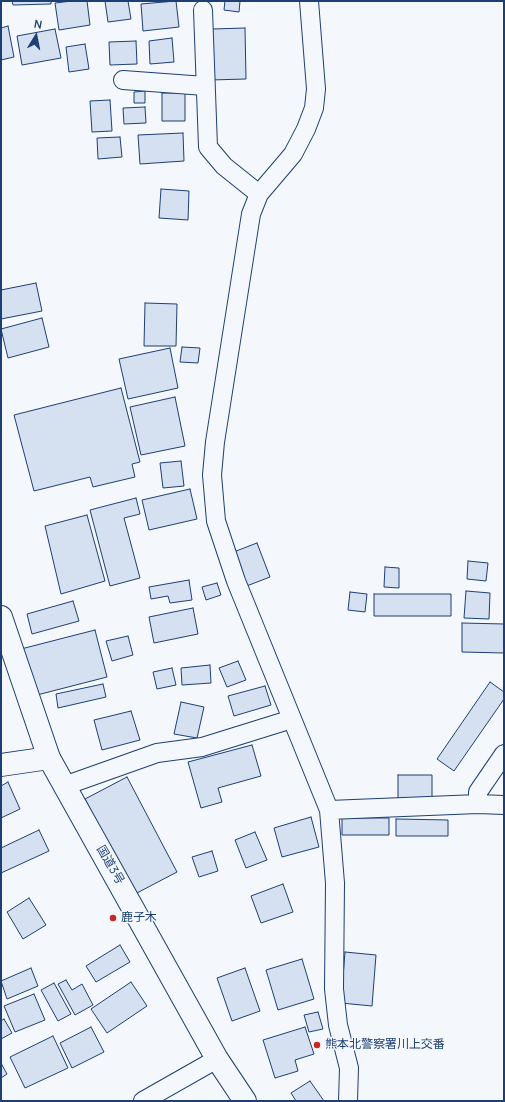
<!DOCTYPE html>
<html>
<head>
<meta charset="utf-8">
<style>
  body { margin:0 }
  #map { position:relative; width:505px; height:1102px; overflow:hidden; background:#f4f7fb; font-family:Manrope,sans-serif }
  canvas { display:block }
  .frame { position:absolute; inset:0; border:2px solid #1d3f73; pointer-events:none }
  .north { position:absolute; left:16px; top:16px; width:40px; height:40px; -webkit-text-stroke:3px #f4f7fb; paint-order:stroke; rotate:10deg; font-size:11px; font-weight:700; line-height:16px; text-align:center; color:#1d3f73 }
  .north::after { content:''; display:block; margin:auto; width:14px; height:18px; background:#1d3f73; clip-path:polygon(50% 0,100% 100%,50% 72%,0 100%) }
</style>
</head>
<body>
<div id="map">
<canvas width="505" height="1102"></canvas>
<div class="frame"></div>
<div class="north">N</div>
</div>
<script>
const ctx = document.querySelector('canvas').getContext('2d');
ctx.lineJoin = 'round';
function paint(path, color) {
  ctx.fillStyle = color;
  ctx.fill(path, 'evenodd');
}
function poly(rows) {
  const path = new Path2D();
  for (const r of rows) {
    path.moveTo(r[0], r[1]);
    for (let i = 2; i < r.length; i += 2) path.lineTo(r[i], r[i + 1]);
  }
  return path;
}
function strokePath(path, color, width, dash) {
  ctx.strokeStyle = color;
  ctx.lineWidth = width;
  ctx.lineCap = dash ? 'butt' : 'round';
  ctx.setLineDash(dash || []);
  ctx.stroke(path);
}
function drawText(font, color, halo, rows, align = 'center') {
  ctx.font = font + ' Manrope,"Noto Sans JP",sans-serif';
  ctx.lineWidth = 3;
  ctx.setLineDash([]);
  ctx.textBaseline = 'middle';
  ctx.strokeStyle = halo;
  ctx.fillStyle = color;
  for (const [text, x, y, turn = 0] of rows) {
    ctx.save();
    ctx.translate(x, y);
    ctx.rotate((+turn || 0) * Math.PI / 180);
    ctx.textAlign = isNaN(turn) ? turn : align;
    if (halo) ctx.strokeText(text, 0, 0);
    ctx.fillText(text, 0, 0);
    ctx.restore();
  }
}
const building = poly([
  [12,1,51,1,51,4,13,5,12,1],
  [72,1,87,1,90,25,59,30,55,3,72,1],
  [105,1,128,1,131,19,108,22,105,1],
  [176,1,179,27,143,31,141,4,176,1],
  [225,1,240,1,239,12,224,10,225,1],
  [8,26,14,57,1,60,1,28,8,26],
  [245,28,246,79,210,80,212,29,245,28],
  [55,29,61,58,22,65,17,36,55,29],
  [172,38,174,62,150,64,149,41,172,38],
  [136,41,137,64,110,65,109,42,136,41],
  [85,44,89,69,69,72,66,47,85,44],
  [145,91,145,103,134,103,134,92,145,91],
  [162,93,185,93,185,121,162,121,162,93],
  [110,100,112,131,92,132,90,101,110,100],
  [145,107,146,123,124,124,123,108,145,107],
  [183,133,184,161,140,164,138,135,183,133],
  [120,137,122,157,98,159,97,138,120,137],
  [161,189,189,191,188,220,159,218,161,189],
  [36,283,42,311,1,319,1,290,36,283],
  [145,303,177,304,176,346,144,346,145,303],
  [42,318,49,347,8,358,1,329,42,318],
  [182,347,200,348,198,363,180,362,182,347],
  [170,348,178,388,128,399,119,359,170,348],
  [121,388,140,462,132,464,135,477,93,487,90,477,34,491,14,415,121,388],
  [175,397,185,446,141,455,130,407,175,397],
  [181,461,184,486,163,488,160,463,181,461],
  [190,489,197,519,149,530,142,500,190,489],
  [136,498,140,514,124,518,140,578,110,586,90,510,136,498],
  [87,515,105,581,61,594,45,526,87,515],
  [257,543,270,577,244,587,231,553,257,543],
  [468,561,488,563,486,581,467,579,468,561],
  [385,567,399,568,399,588,384,587,385,567],
  [189,580,192,600,170,603,168,596,151,599,149,587,189,580],
  [217,583,221,595,206,600,202,587,217,583],
  [466,591,490,593,489,619,464,618,466,591],
  [350,592,367,594,365,612,348,610,350,592],
  [374,594,451,594,451,616,374,616,374,594],
  [73,601,79,621,32,634,27,614,73,601],
  [193,608,198,634,154,643,149,617,193,608],
  [462,623,504,624,504,653,462,652,462,623],
  [95,630,107,677,33,696,21,649,95,630],
  [128,636,133,655,112,661,106,641,128,636],
  [238,661,246,680,227,687,219,668,238,661],
  [210,665,211,683,182,685,181,668,210,665],
  [172,668,176,685,157,689,153,672,172,668],
  [490,682,504,692,504,699,454,771,437,759,490,682],
  [103,684,106,697,58,708,56,694,103,684],
  [265,686,271,705,234,716,228,696,265,686],
  [181,702,204,707,197,738,174,734,181,702],
  [131,711,140,740,102,750,94,720,131,711],
  [252,745,261,776,218,788,222,802,201,808,188,762,252,745],
  [398,775,432,775,432,802,398,802,398,775],
  [127,777,177,872,135,894,85,799,127,777],
  [8,782,20,809,1,818,1,786,8,782],
  [311,817,319,847,282,857,274,828,311,817],
  [342,818,389,818,389,835,342,835,342,818],
  [396,819,448,820,448,836,396,836,396,819],
  [39,830,49,851,1,873,1,848,39,830],
  [255,832,267,860,246,868,235,840,255,832],
  [212,851,218,871,199,877,192,857,212,851],
  [283,884,293,912,261,923,251,896,283,884],
  [29,898,46,925,23,939,7,912,29,898],
  [120,945,130,962,96,982,86,966,120,945],
  [345,952,376,955,372,1006,341,1003,345,952],
  [302,959,314,999,278,1010,266,970,302,959],
  [31,968,38,986,7,999,1,981,31,968],
  [245,968,260,1011,232,1021,217,978,245,968],
  [66,980,72,990,82,984,93,1005,75,1015,58,984,66,980],
  [131,982,147,1006,107,1033,91,1009,131,982],
  [54,983,71,1014,58,1021,41,990,54,983],
  [34,994,45,1020,15,1032,4,1006,34,994],
  [318,1012,323,1029,309,1032,304,1015,318,1012],
  [4,1019,12,1033,1,1039,1,1021,4,1019],
  [91,1027,104,1052,72,1068,60,1043,91,1027],
  [305,1027,314,1054,295,1060,298,1071,275,1078,263,1040,305,1027],
  [53,1036,68,1068,25,1088,10,1057,53,1036],
  [1,1063,7,1074,1,1078,1,1063],
  [310,1081,324,1101,296,1101,291,1093,310,1081]
]);
paint(building, '#d5e0f0');
strokePath(building, '#1d3f73', 1);
const minor = poly([
  [309,1,316,89,314,108,306,129,293,154,259,194,251,214,215,442,212,475,216,521,236,581,329,810,335,883,334,989,338,1025,349,1068,348,1101],
  [203,10,208,147,224,166,259,194],
  [123,80,205,86],
  [504,754,478,792,478,804,504,805],
  [64,786,157,753,202,747,292,719],
  [329,810,478,804],
  [143,1101,217,1059]
]);
const tertiary = poly([
  [1,765,49,758]
]);
const trunk = poly([
  [1,617,49,758,217,1059,245,1101]
]);
strokePath(minor, '#1d3f73', 20);
strokePath(tertiary, '#1d3f73', 24);
strokePath(trunk, '#1d3f73', 24);
strokePath(minor, '#f4f7fb', 18);
strokePath(tertiary, '#f4f7fb', 22);
strokePath(trunk, '#f4f7fb', 22);
for (const [x, y, r, color] of [
  [113,918,4,"#c62828"],
  [317,1045,4,"#c62828"]
]) {
  const dot = new Path2D();
  dot.arc(x, y, r, 0, 2 * Math.PI);
  ctx.fillStyle = color;
  ctx.fill(dot);
  strokePath(dot, '#f4f7fb', 1.5);
}
drawText('12px', '#1d3f73', '#f4f7fb', [
  ["国道3号",110,865,60]
]);
drawText('12px', '#1d3f73', '#f4f7fb', [
  ["鹿子木",121,918],
  ["熊本北警察署川上交番",325,1045]
], 'left');
</script>
</body>
</html>
